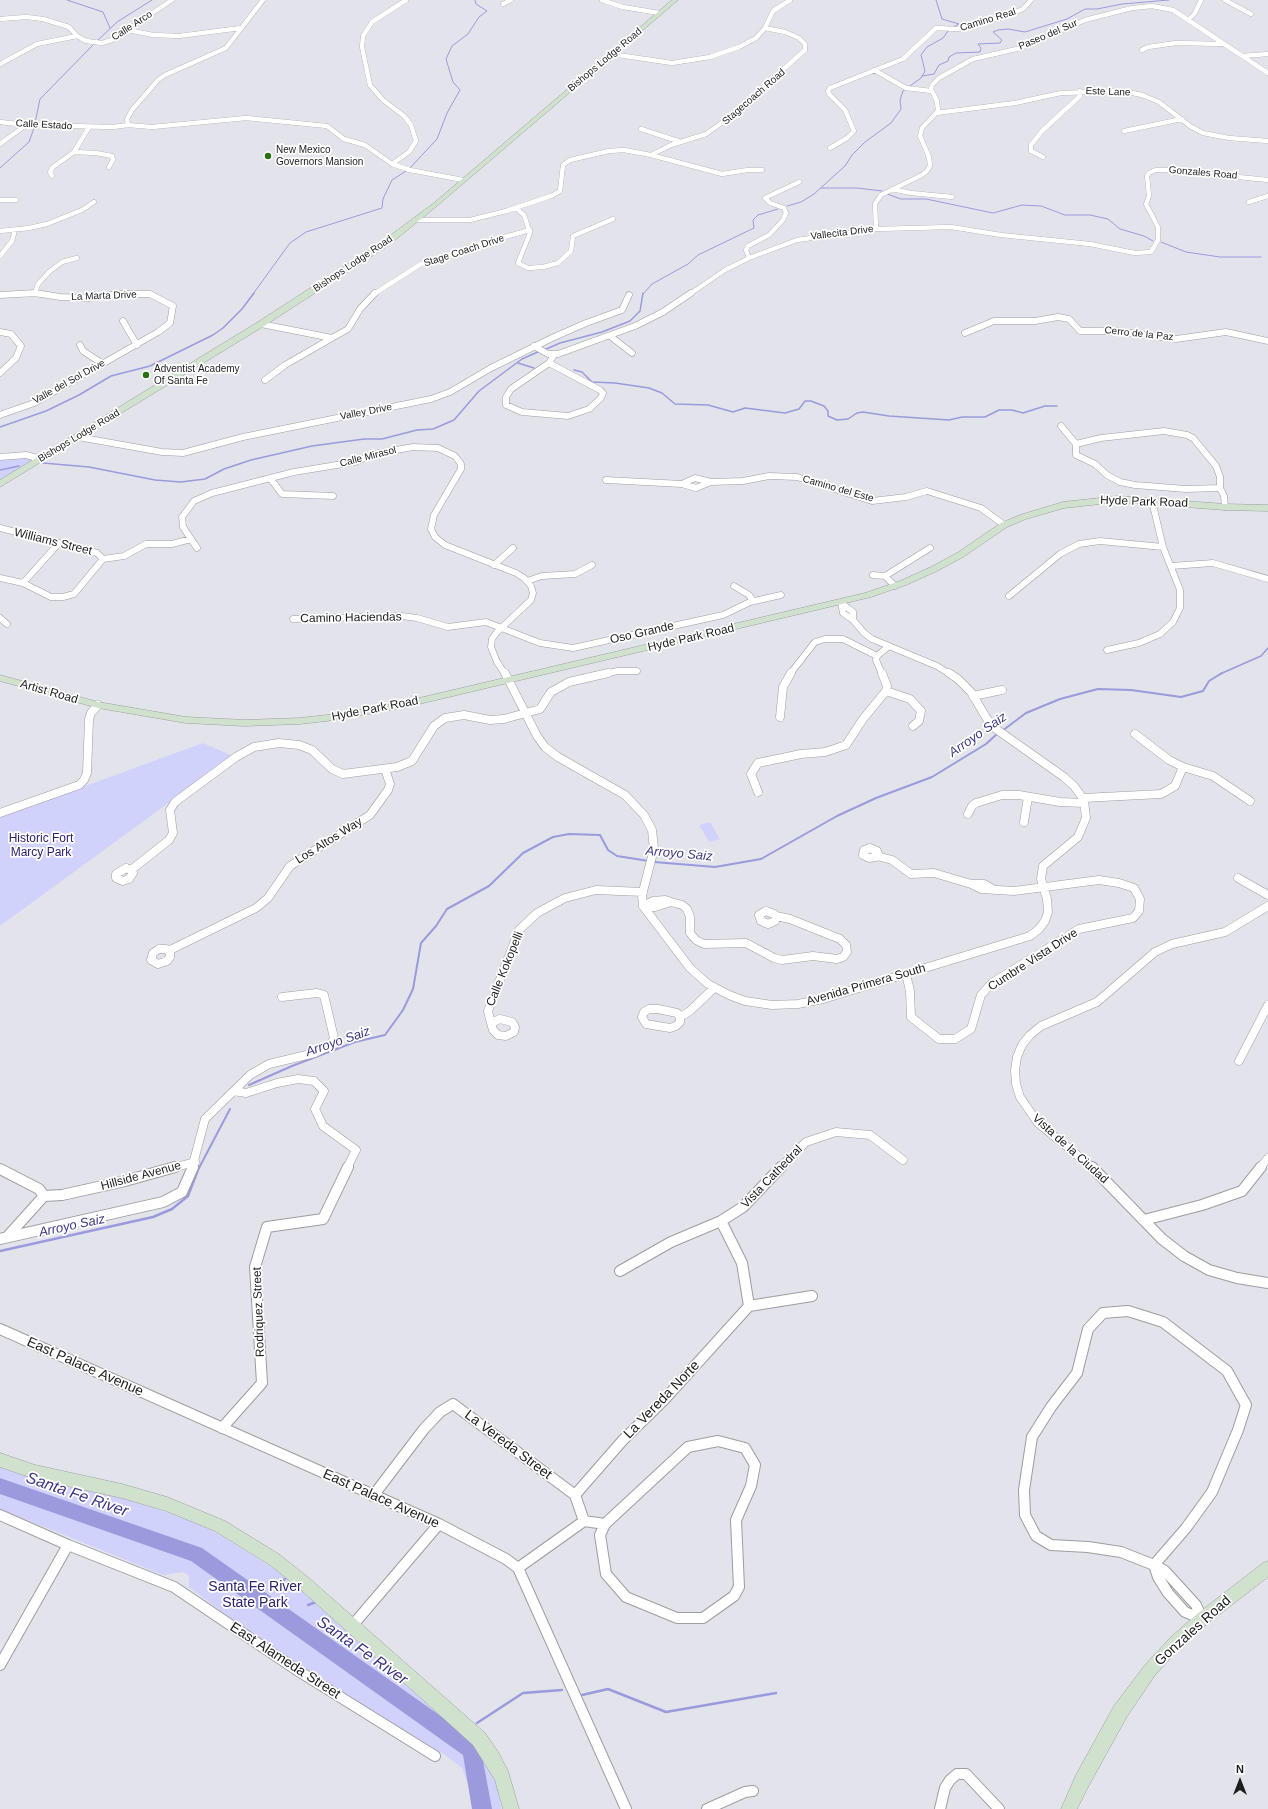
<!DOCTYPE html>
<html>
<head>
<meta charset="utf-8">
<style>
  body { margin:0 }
  #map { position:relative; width:1268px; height:1809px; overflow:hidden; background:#e3e4eb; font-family:Arial,sans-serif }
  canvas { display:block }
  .north { position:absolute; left:1220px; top:1761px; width:40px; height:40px; -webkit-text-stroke:3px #fff; paint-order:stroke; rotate:0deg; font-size:11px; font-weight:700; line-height:16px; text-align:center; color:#1c1d1f }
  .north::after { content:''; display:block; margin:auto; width:14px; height:18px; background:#1c1d1f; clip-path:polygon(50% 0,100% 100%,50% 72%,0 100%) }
</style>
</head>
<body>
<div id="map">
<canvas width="1268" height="1809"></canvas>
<div class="north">N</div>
</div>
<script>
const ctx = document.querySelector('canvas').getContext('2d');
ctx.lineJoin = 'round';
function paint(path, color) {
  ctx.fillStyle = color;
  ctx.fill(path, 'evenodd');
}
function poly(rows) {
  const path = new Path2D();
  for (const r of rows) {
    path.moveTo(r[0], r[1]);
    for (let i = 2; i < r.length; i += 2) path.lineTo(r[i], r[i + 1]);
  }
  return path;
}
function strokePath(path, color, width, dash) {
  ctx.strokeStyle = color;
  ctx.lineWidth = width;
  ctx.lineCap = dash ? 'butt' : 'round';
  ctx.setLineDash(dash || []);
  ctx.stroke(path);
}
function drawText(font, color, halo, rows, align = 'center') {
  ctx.font = font + ' Arial,sans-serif';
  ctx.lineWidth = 3.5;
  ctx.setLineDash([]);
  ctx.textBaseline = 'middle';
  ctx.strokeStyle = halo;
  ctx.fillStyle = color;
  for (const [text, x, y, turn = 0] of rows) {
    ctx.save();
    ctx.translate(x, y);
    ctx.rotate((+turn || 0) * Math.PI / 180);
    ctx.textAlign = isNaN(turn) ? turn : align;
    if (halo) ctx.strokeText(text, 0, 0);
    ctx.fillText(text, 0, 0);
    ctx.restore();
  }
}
paint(poly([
  [25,458,31,459,32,461,0,482,0,460],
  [203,743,233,756,0,926,0,817],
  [710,822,720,839,709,842,699,825],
  [0,1467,53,1484,119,1497,187,1519,217,1533,276,1570,300,1589,395,1676,475,1744,497,1782,501,1809,477,1809,462,1768,445,1755,310,1673,245,1629,189,1587,189,1576,183,1572,163,1575,0,1509]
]), '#d1d2fb');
strokePath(poly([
  [67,0,103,12,110,28],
  [936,0,942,19,959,24,953,27],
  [97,41,117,22,152,0],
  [922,76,934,74,939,65,948,61,949,57,956,53,980,52,981,48,978,44,1000,43,1002,40,993,32,998,30,1008,29,1025,32,1067,19,1085,9,1097,9,1122,4,1169,0],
  [35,123,40,99,93,45],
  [0,168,29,142,34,128],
  [410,168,437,139,447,113,460,90,453,82,446,59,452,46,468,34,479,17,487,11,476,4,475,0],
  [821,188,857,188,882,191],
  [887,194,901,199,926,199,993,213,1022,205,1041,206,1065,215,1090,215,1108,219,1120,229,1144,236,1153,241],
  [787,206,801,202,814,194,845,166,852,155,865,142,891,123,901,109,900,100,903,91,921,78,925,71,921,55,927,47,943,38,948,31],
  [1161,242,1186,252,1220,257,1261,257],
  [253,294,290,243,306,232,382,208,383,199,392,180,406,171],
  [643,294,652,284,688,264,698,255,754,228,753,220,758,215,778,209]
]), '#9a9adc', 1);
strokePath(poly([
  [544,350,560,343,602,332,630,321,640,311,643,293],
  [518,363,534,368],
  [574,370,582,372,592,382,615,383,649,388,662,393,675,404,708,405,733,412,745,408,785,413,799,409,805,401,811,401,824,406,828,411,828,416,837,420,848,419,857,413,863,412,889,416,949,420,962,417,985,417,999,410,1012,410,1023,413,1045,406,1057,406],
  [0,427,46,411,79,395,111,376,150,366,213,335,223,328,242,309,254,293],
  [43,463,89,467,155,480,181,482,205,479,224,469,251,460,312,446,364,439,382,439,417,430,433,429,454,420,479,391,522,359,540,351],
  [0,470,19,466],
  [1220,674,1261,656,1268,648]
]), '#9a9adc', 1.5);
strokePath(poly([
  [1002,731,1026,713,1060,699,1098,689,1131,690,1181,697,1203,691,1209,681,1222,673],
  [654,862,715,867,761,859,837,816,876,798,932,777,986,744,998,733],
  [249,1085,292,1066,355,1042,385,1035,403,1010,413,989,421,943,436,926,447,909,489,886,523,853,553,837,569,834,600,835,608,850,617,856,649,861],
  [199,1168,230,1109]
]), '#9a9adc', 2);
strokePath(poly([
  [0,1251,153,1217,172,1209,188,1196,199,1167],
  [280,1582,285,1579],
  [308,1605,316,1602],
  [582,1695,608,1689,666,1712,776,1693],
  [477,1723,523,1693,562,1690]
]), '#9a9adc', 2.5);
paint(poly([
  [0,1478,202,1548,479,1743,481,1750,492,1809,472,1809,463,1755,191,1561,0,1494,0,1478]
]), '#9a9adc');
const streetFar3 = poly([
  [263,0,226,48,165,75,158,80,132,110,127,119,128,125,152,127,246,118,327,126,344,139,365,145,392,164,410,170,463,180],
  [602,0,623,7,659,13],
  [1225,0,1251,14],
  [503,4,511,0],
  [0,19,26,17,43,19,69,27,77,36,86,41,102,43,112,40,172,0],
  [1189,19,1195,13,1201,0],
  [128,30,153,35,179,36,241,28],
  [1142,50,1148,47,1176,43,1225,44],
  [611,54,672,63,710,57,739,47,756,38,765,28,773,11,790,0],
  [1242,56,1268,54],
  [0,64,37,44,77,36],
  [874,70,906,88,931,91],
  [936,113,1015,103,1061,93,1123,91,1142,95,1159,102,1190,126,1203,133,1229,138,1268,141],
  [0,122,26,125,113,127,128,125],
  [641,129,681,142],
  [1124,131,1182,119],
  [0,144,26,125],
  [830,148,847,138,854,131,845,110,829,94,828,91,830,88,903,59,936,28,957,29,1000,18,1023,9,1031,0],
  [74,152,96,153,112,156,113,160,109,167],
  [651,155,722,174,748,170,762,170],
  [1043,157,1031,151,1031,145,1042,131,1080,96,1080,91],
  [392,164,409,152,416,141,411,125,404,116,383,100,370,85,362,47,363,36,372,22,406,0],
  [52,176,50,172,53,167,74,152,89,127],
  [892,189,911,193,952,197],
  [0,200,16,200],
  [1249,202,1268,196],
  [516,208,524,215,530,233,518,263,528,268,543,267,558,263,571,251,573,236,613,219],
  [416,220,470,220,506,211,551,196,560,191,563,165,570,160,609,151,624,150,651,155,671,145,706,134,730,117,805,50,805,44,799,38,785,32,765,28],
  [876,229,875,204,881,195,920,176,926,172,930,166,929,157,920,136,922,128,938,111,937,101,931,89,932,85,939,78,973,59,1021,48,1085,20,1132,8,1152,6,1173,10,1268,73],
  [0,231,29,228,47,224,82,210,94,202],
  [0,256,12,241,15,230],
  [749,258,746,250,748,246,769,235,783,220,786,213,784,208,770,203,765,198,799,182],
  [35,293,38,284,49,272,62,262,77,258],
  [22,294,40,294],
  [374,294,421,264,483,243,530,230],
  [690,294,725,270,749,258,797,240,876,229,951,227,1001,235,1090,244,1135,253,1151,252,1158,240,1158,227,1146,204,1149,196,1147,176,1149,173,1156,170,1168,170,1268,180]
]);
const streetFar2 = poly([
  [0,295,35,293,60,297,88,298,118,294,150,294,173,306,170,323,158,332,34,403,0,415],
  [123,321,137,345],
  [261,324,332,338,348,329,360,309,375,293],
  [0,332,11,334,21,346,16,358,0,373],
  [965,333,994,321,1035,321,1058,317,1069,319,1080,331,1117,331,1176,339,1226,332,1268,341],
  [610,336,632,353],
  [80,345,83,351,103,364],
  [534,346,548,354,558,354,635,326,663,312,691,293],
  [549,363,600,390,603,393,601,398,589,409,568,416,522,412,506,405,506,397,511,389,549,363],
  [549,363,554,355],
  [265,380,285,365,332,338],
  [1061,426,1076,444,1076,455,1095,464,1107,475,1120,482,1135,485,1186,489,1220,488],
  [78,437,162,452,183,453,243,437,431,399,450,392,491,368,552,338,586,323,622,310,629,295],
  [1076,444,1101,438,1164,431,1187,435,1193,438,1216,466,1220,477,1220,488,1224,496,1225,507],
  [0,457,26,455,41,459],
  [270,478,282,494,333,496],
  [606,480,682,484,696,488,711,482],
  [682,484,695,478,711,482,743,481,769,476,797,477,872,501,906,497,927,491,981,508,1004,525],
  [0,528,97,553,103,559],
  [197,548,183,527,182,517,194,501,212,493,294,472,355,462,374,454,413,447,438,448,455,456,461,464,461,469,434,515,431,529,435,537,445,545,516,573,524,578,531,586,533,593,531,600,497,632,492,639,491,647,497,662,505,674],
  [103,559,124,556,146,544,172,544,191,539],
  [494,565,513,548],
  [1171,566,1213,563,1268,579],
  [873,575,885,576,930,548],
  [885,576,895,586],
  [0,578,23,583,51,597,63,597,74,594,103,559],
  [527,581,542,576,575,574,592,565],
  [23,583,59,543],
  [734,586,749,595,753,601],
  [1009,596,1060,554,1079,544,1100,541,1163,547],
  [841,603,843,613,853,620,864,633,872,639,937,666,950,674],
  [841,603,853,612,853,620],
  [0,618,7,624],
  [293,619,401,616,417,618,448,627,486,622,540,643,573,648,723,615,750,602,781,595],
  [1107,650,1139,643,1160,634,1173,622,1180,608,1180,590,1163,547,1152,501],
  [603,674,618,671,637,671],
  [790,674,815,642,825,639,843,639,877,656],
  [882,674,876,660,877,656,889,646]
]);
const streetFar1 = poly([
  [505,673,537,736,545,747,558,757,625,795,644,815,652,830,654,849,642,895,643,906,690,968,708,984,729,995,745,1001,772,1005,798,1004,823,999,1030,936,1039,929,1045,921,1048,912,1047,899,1041,879,1043,866,1078,837,1086,818,1084,800,1074,786,1064,777,996,729,987,719,971,692,958,679,949,673],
  [886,691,910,699,921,711,919,721,913,726],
  [973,696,1002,690],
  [780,717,783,687,791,673],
  [1135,734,1169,760,1183,767,1213,776,1250,801],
  [758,792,751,774,758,763,801,754,825,752,846,745,863,719,886,691,887,686,882,673],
  [1083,798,1161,794,1175,786,1183,767],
  [0,813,79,785,84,780,87,773,89,719,91,713,98,705],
  [968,814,972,806,976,803,1002,795,1019,795,1060,802,1084,803],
  [1024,822,1028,797],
  [870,848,877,851,878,854,876,857,869,858,863,855,864,850,870,848],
  [877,856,892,860,911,874,934,873,971,884,984,884,993,889],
  [126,868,131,870,133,873,129,879,123,881,116,878,116,874,126,868],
  [131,870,169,840,173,833,170,810,175,802,236,757,254,747,279,743,299,745,312,750,332,769,343,774,397,767,412,761,434,726,445,718,464,715,490,720,504,719,540,709,551,692,569,682,608,673],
  [1238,878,1268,895],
  [665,900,671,902,655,907,643,906,653,901,665,900],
  [671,902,682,905,687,909,690,917,690,933,696,940,704,944,746,943,774,958,782,960,813,956,837,959,843,957,847,952,846,945,840,939,790,919,776,916],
  [766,911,774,914,776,917,775,921,768,924,761,921,759,915,766,911],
  [159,949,166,949,170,952,170,957,167,961,158,964,151,960,153,953,159,949],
  [168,951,256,908,268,898,290,866,370,815,388,790,390,784,385,769],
  [906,974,910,991,911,1017,939,1039,955,1039,971,1029,981,995,992,983,1079,929,1133,918,1139,911,1140,899,1134,888,1119,883,1099,880,1014,891,981,889,971,884],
  [649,1009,658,1009,677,1013,680,1017,680,1022,676,1026,670,1028,646,1024,642,1017,644,1012,649,1009],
  [680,1017,690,1011,714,988],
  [500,1019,512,1022,515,1027,514,1032,506,1036,498,1035,493,1030,491,1023,500,1019],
  [491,1023,488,1011,519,930,537,913,565,898,596,890,643,892],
  [1239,1061,1268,1005],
  [234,1091,246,1093,277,1083,298,1079,314,1081,324,1091,315,1109,323,1126,356,1150,347,1168],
  [172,1168,195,1162],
  [192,1168,205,1119,250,1075,269,1064,315,1053,331,1045,334,1038,324,995,317,993,282,997],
  [780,1168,806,1142,836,1132,870,1135,903,1160],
  [1093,1168,1038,1123,1020,1097,1016,1084,1015,1070,1017,1057,1022,1045,1030,1035,1041,1026,1097,1002,1155,952,1172,944,1225,932,1268,906],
  [1260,1168,1268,1158]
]);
const street = poly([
  [1092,1167,1162,1239,1184,1256,1209,1270,1237,1278,1268,1283],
  [0,1169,39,1189,44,1196,62,1195,125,1181,175,1167],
  [1144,1220,1202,1205,1242,1191,1261,1167],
  [721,1221,742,1263,749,1306],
  [7,1237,44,1196],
  [0,1239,163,1202,182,1192,193,1167],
  [620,1271,671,1242,721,1221,743,1207,781,1167],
  [749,1306,812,1296],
  [1128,1311,1163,1322,1227,1371,1246,1405,1238,1430,1212,1492,1186,1528,1154,1565,1121,1552,1088,1547,1051,1545,1036,1536,1025,1515,1024,1490,1032,1437,1051,1407,1077,1373,1088,1329,1103,1313,1128,1311],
  [0,1329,439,1524,506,1559,518,1568,626,1809],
  [222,1428,262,1383,255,1267,267,1227,323,1219,348,1167],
  [718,1441,745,1448,755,1465,751,1486,736,1520,739,1587,734,1596,703,1618,677,1618,626,1597,606,1574,600,1535,605,1524,688,1447,718,1441],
  [575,1495,623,1440,664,1400,749,1306],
  [373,1496,424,1429,440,1412,453,1404,575,1495,584,1521,518,1568],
  [0,1515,68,1545,174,1587,300,1672,435,1756],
  [584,1521,605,1524],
  [1154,1565,1158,1577,1168,1593,1185,1612,1202,1619],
  [1154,1565,1165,1571,1196,1605,1202,1619],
  [352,1626,439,1524],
  [0,1665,68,1545],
  [707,1809,745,1792,753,1791],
  [940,1809,945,1788,950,1780,957,1774,966,1774,999,1809]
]);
const secondary = poly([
  [672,0,678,0,438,205,389,245,264,326,0,487,0,480,258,322,383,241,434,203,672,0],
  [1118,496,1225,504,1268,505,1268,511,1225,510,1118,502,1064,508,1026,519,1007,527,963,557,937,571,906,585,871,597,398,709,335,720,300,724,245,726,186,723,98,708,0,681,0,675,98,702,186,717,245,720,300,718,335,714,398,703,865,593,900,581,931,567,957,553,1001,523,1020,515,1063,502,1118,496],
  [0,1453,35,1465,122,1484,167,1497,225,1521,280,1555,310,1579,485,1733,498,1752,508,1771,519,1809,503,1809,495,1780,473,1745,300,1589,270,1565,215,1531,166,1511,122,1498,35,1479,0,1467,0,1453],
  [1268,1561,1268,1577,1207,1624,1180,1648,1155,1675,1126,1718,1088,1787,1077,1809,1061,1809,1076,1775,1114,1706,1145,1665,1170,1638,1197,1614,1263,1563,1268,1561]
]);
strokePath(streetFar3, '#9c9da3', 5);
strokePath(streetFar2, '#9c9da3', 7);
strokePath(streetFar1, '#9c9da3', 9);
strokePath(street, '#9c9da3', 12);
strokePath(secondary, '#9c9da3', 1);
strokePath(streetFar3, '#fff', 4.5);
strokePath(streetFar2, '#fff', 6);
strokePath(streetFar1, '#fff', 8);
strokePath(street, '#fff', 10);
paint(secondary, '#d0e1cd');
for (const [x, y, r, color] of [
  [268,156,4,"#297114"],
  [146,375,4,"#297114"]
]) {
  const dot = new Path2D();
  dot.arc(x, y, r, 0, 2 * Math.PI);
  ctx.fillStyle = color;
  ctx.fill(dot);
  strokePath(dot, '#fff', 1.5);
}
drawText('10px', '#1c1d1f', '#fff', [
  ["Camino Real",988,20,-17],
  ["Calle Arco",132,26,-33],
  ["Paseo del Sur",1048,35,-23],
  ["Bishops Lodge Road",605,60,-40],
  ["Este Lane",1108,92,2],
  ["Stagecoach Road",754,97,-41],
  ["Calle Estado",44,125,3],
  ["Gonzales Road",1203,173,5],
  ["Vallecita Drive",842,233,-7],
  ["Stage Coach Drive",464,251,-18],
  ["Bishops Lodge Road",353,264,-34],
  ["La Marta Drive",104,296,-2],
  ["Cerro de la Paz",1139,334,6],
  ["Valle del Sol Drive",69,382,-29],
  ["Valley Drive",366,412,-11],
  ["Bishops Lodge Road",79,436,-31],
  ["Calle Mirasol",368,457,-14],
  ["Camino del Este",838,489,16]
]);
drawText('10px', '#1c1d1f', '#fff', [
  ["New Mexico",276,150],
  ["Governors Mansion",276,162],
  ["Adventist Academy",154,369],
  ["Of Santa Fe",154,381]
], 'left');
drawText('12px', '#1c1d1f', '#fff', [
  ["Hyde Park Road",1144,502,2],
  ["Williams Street",53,542,14],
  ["Camino Haciendas",351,618,-1],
  ["Oso Grande",642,633,-13],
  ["Hyde Park Road",691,638,-13],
  ["Artist Road",49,692,16],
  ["Hyde Park Road",375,709,-11],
  ["Los Altos Way",329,841,-32],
  ["Cumbre Vista Drive",1033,960,-33],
  ["Calle Kokopelli",505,969,-68],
  ["Avenida Primera South",866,985,-16],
  ["Vista de la Ciudad",1070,1149,42],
  ["Hillside Avenue",141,1176,-15],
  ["Vista Cathedral",772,1177,-46],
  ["Rodriquez Street",259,1312,-92]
]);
drawText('12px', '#2d206d', '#fff', [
  ["Historic Fort",41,839],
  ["Marcy Park",41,853]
]);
drawText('italic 13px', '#3e3683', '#fff', [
  ["Arroyo Saiz",978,735,-35],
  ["Arroyo Saiz",679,854,5],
  ["Arroyo Saiz",338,1042,-19],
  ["Arroyo Saiz",72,1226,-12]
]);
drawText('14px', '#1c1d1f', '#fff', [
  ["East Palace Avenue",85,1367,24],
  ["La Vereda Norte",662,1400,-46],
  ["La Vereda Street",508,1445,37],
  ["East Palace Avenue",381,1499,24],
  ["Gonzales Road",1193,1631,-42],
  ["East Alameda Street",285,1661,33]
]);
drawText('14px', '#2d206d', '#fff', [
  ["Santa Fe River",255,1587],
  ["State Park",255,1603]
]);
drawText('italic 16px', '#3e3683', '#fff', [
  ["Santa Fe River",77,1495,19],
  ["Santa Fe River",362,1651,35]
]);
</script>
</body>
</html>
